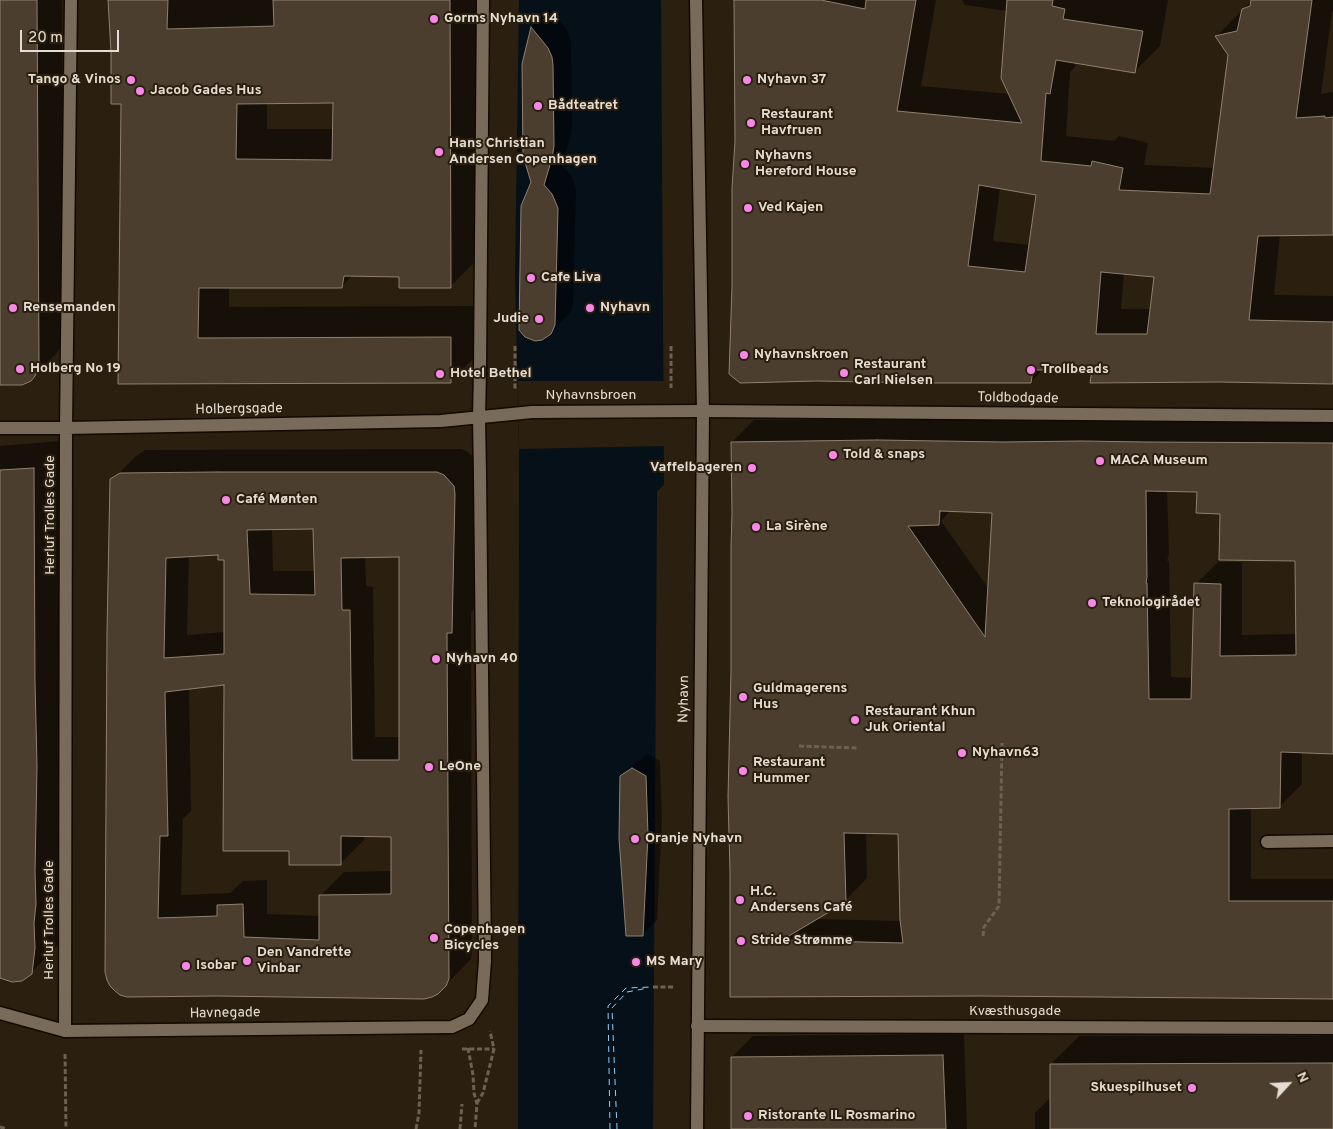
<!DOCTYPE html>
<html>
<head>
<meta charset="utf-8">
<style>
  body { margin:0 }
  #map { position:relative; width:1333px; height:1129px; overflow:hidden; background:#2b1f0f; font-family:Overpass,sans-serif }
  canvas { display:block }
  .north { position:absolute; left:1263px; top:1059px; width:50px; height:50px; -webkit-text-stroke:4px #2b1f0f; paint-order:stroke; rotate:65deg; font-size:14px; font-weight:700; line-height:20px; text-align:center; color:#e5ddd3 }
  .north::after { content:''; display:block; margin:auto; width:18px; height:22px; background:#e5ddd3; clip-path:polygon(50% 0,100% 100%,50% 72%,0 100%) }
  .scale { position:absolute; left:20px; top:30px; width:99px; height:22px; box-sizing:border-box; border:2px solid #e5ddd3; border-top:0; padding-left:6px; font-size:15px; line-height:18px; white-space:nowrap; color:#e5ddd3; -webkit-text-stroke:4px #2b1f0f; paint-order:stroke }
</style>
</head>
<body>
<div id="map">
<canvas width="1333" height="1129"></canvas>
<div class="north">N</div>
<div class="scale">20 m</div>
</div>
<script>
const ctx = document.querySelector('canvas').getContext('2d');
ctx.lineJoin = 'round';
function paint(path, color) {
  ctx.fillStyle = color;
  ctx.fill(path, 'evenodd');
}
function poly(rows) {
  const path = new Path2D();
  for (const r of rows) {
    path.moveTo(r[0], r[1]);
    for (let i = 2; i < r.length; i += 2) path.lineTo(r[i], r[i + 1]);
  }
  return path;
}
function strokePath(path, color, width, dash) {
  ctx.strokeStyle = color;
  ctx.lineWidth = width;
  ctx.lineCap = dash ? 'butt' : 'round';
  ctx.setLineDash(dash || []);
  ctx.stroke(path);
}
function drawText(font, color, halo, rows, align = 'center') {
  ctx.font = font + ' Overpass,sans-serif';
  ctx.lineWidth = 4;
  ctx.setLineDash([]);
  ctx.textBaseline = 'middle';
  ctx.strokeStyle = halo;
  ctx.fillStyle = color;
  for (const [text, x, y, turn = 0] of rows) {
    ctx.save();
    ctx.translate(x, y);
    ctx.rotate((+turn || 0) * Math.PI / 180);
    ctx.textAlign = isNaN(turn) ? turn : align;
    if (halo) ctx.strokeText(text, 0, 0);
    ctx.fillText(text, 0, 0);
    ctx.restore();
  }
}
paint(poly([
  [519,0,661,0,664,485,657,491,653,1129,518,1129,519,449,515,274]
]), '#051019');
paint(poly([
  [518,381,664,381,664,446,519,449]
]), '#2b1f0f');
paint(poly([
  [0,0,62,0,63,343,56,354,30,380,0,383],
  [109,0,480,0,481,256,450,287,400,275,353,275,341,287,229,287,229,307,481,306,482,350,451,381,119,383,122,103,112,52],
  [334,101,334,129,267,129,267,102],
  [736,0,936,0,921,86,1010,94,1007,11,965,5,962,0,1168,0,1160,46,1135,71,1076,62,1075,67,1070,72,1066,136,1114,141,1119,136,1148,143,1144,165,1215,168,1230,54,1217,36,1252,0,1333,0,1333,11,1332,11,1321,94,1333,92,1333,234,1280,234,1274,295,1333,296,1333,383,1093,369,1043,369,1031,382,736,141],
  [1000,188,1038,194,1030,245,993,241],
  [1124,273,1156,276,1152,309,1121,309],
  [550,9,566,29,570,38,571,46,572,127,570,139,562,166,571,175,576,189,573,305,569,314,550,333,532,182,523,65,532,27],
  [900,419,1026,421,1104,420,1333,421,1333,752,1302,752,1302,784,1280,806,1251,807,1251,879,1333,879,1333,998,980,995,731,996,732,442,754,420],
  [1167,490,1198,491,1221,512,1297,560,1297,634,1242,635,1242,562,1218,562,1196,584,1193,678,1171,677,1169,561,1167,561,1169,554],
  [951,510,993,512,989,589,941,521],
  [866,832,900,832,902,921,815,919,845,901,867,878],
  [61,441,61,920,58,945,31,973,0,976,0,446],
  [461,449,468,452,478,462,475,608,471,612,472,954,470,960,438,993,128,996,112,480,136,456,145,450],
  [315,528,316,571,273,571,272,529],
  [219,553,226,559,225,632,187,635,189,555],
  [400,556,401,737,375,737,373,587,366,586,365,557],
  [225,684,290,850,340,864,364,840,364,835,392,835,392,871,344,872,320,896,320,916,267,914,267,880,243,881,230,893,181,895,183,819,191,811,189,688],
  [648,754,660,761,662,820,657,920,643,934,621,776,636,762],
  [964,1034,967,1129,732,1129,732,1057,753,1036],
  [1079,1036,1333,1036,1333,1129,1035,1129,1035,1113,1051,1097,1051,1064]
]), '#0007');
strokePath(poly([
  [610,1129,608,1006,626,988,653,987],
  [617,1129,612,1008,627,992,648,988]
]), '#8fcefe', 1, [6, 5]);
const building = poly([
  [0,0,37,0,39,363,38,369,35,376,31,381,22,385,0,385,0,0],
  [108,0,168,0,167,29,274,26,273,0,450,0,451,288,399,288,399,277,344,276,342,288,199,288,198,338,451,337,451,383,118,384,121,104,111,104,111,52,108,0],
  [333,103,332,160,236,159,237,104,333,103],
  [734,0,821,0,865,9,866,0,916,0,897,111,1022,123,1001,78,1007,0,1053,0,1052,6,1065,9,1063,19,1143,31,1135,73,1056,60,1050,94,1046,93,1041,161,1091,166,1092,161,1123,168,1119,190,1210,194,1228,55,1215,36,1237,31,1242,9,1250,6,1251,0,1312,0,1296,118,1325,116,1325,118,1333,117,1333,235,1258,236,1249,320,1333,322,1333,384,1219,382,1090,383,1092,370,1033,370,1031,383,917,383,817,381,740,383,729,374,732,287,732,188,735,141,734,0],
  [979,185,1036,195,1025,272,968,266,979,185],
  [1101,272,1154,277,1147,334,1096,334,1101,272],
  [531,27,548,48,552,57,553,65,554,146,552,158,544,185,552,194,558,208,555,325,551,334,542,340,535,341,525,337,519,330,521,206,531,182,523,156,522,64,531,27],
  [877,440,1003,442,1082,441,1145,442,1333,443,1333,754,1281,752,1280,808,1229,809,1229,901,1333,901,1333,999,980,996,730,997,730,872,728,797,731,671,731,547,732,512,731,442,877,440],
  [1146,491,1197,492,1196,513,1220,514,1219,560,1295,561,1296,655,1220,656,1221,584,1194,583,1191,699,1149,699,1147,583,1146,583,1147,577,1146,491],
  [940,511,992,513,985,637,908,526,939,525,940,511],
  [844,833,898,834,900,920,903,943,782,940,846,902,844,833],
  [34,468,35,682,37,766,35,872,36,904,34,923,35,948,32,974,22,981,12,982,0,978,0,470,34,468],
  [218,472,437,472,444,475,454,486,455,494,452,633,447,633,449,979,446,986,438,994,432,997,424,999,216,996,127,997,120,995,115,991,110,986,107,980,105,972,107,632,110,479,120,473,218,472],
  [313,529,315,595,250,594,247,530,313,529],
  [218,555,218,560,224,560,224,654,164,658,166,558,218,555],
  [399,557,399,760,352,760,350,610,342,610,341,558,399,557],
  [224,685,223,851,289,851,289,865,341,865,341,836,391,837,391,894,319,895,319,940,244,937,243,904,217,905,217,916,158,918,160,836,168,836,165,692,224,685],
  [632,768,646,776,648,835,643,936,626,936,619,838,620,776,632,768],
  [943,1055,946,1129,731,1129,731,1057,943,1055],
  [1333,1063,1333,1129,1050,1129,1050,1064,1333,1063]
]);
paint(building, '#4b3e2e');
strokePath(building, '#90816f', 1);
const service = poly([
  [1267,842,1333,841]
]);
const pedestrian = poly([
  [696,0,703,411,697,1129],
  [0,1013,65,1031]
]);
const minor = poly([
  [71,0,66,428,65,1031,452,1027,469,1019,482,1000,485,961,480,475,479,418,480,370,483,0],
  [0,428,66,428,441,421,532,412,703,411,1333,416],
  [697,1026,1333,1028]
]);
strokePath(service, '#130900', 15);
strokePath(pedestrian, '#130900', 15);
strokePath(minor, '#130900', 15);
strokePath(poly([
  [515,346,515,390],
  [671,346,671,388],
  [799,746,859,748],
  [983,936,984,927,999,906,1002,743],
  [653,987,674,987],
  [468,1048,473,1075,474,1093,477,1104,475,1129],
  [462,1049,494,1049],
  [65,1054,66,1129],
  [477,1103,483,1093,494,1049,490,1031],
  [0,1127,7,1129],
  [416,1129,419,1113,421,1050],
  [460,1129,462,1104]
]), '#6c6153', 3, [5, 2.5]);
strokePath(service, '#796b59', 12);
strokePath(pedestrian, '#796b59', 12);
strokePath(minor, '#796b59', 12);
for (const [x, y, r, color] of [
  [434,19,5,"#f987e8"],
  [131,80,5,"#f987e8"],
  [747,80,5,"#f987e8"],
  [140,91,5,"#f987e8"],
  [538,106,5,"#f987e8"],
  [751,123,5,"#f987e8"],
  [439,152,5,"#f987e8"],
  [745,164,5,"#f987e8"],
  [748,208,5,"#f987e8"],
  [531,278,5,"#f987e8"],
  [13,308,5,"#f987e8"],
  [590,308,5,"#f987e8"],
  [539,319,5,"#f987e8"],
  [744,355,5,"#f987e8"],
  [20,369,5,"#f987e8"],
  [1031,370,5,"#f987e8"],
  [844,373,5,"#f987e8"],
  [440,374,5,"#f987e8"],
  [833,455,5,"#f987e8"],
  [1100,461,5,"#f987e8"],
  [752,468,5,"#f987e8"],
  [226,500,5,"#f987e8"],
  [756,527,5,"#f987e8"],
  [1092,603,5,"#f987e8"],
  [436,659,5,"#f987e8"],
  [743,697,5,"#f987e8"],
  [855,720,5,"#f987e8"],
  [962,753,5,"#f987e8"],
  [429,767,5,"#f987e8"],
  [743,771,5,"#f987e8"],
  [635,839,5,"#f987e8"],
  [740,900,5,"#f987e8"],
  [434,938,5,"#f987e8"],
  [741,941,5,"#f987e8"],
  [247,961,5,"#f987e8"],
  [636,962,5,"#f987e8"],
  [186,966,5,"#f987e8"],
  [1192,1088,5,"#f987e8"],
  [748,1116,5,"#f987e8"]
]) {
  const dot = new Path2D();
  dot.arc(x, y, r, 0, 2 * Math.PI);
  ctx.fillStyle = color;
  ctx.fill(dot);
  strokePath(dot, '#2b1f0f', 2);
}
drawText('bold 14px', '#e5ddd3', '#2b1f0f', [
  ["Gorms Nyhavn 14",444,19],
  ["Tango & Vinos",121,80,"right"],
  ["Nyhavn 37",757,80],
  ["Jacob Gades Hus",150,91],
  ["Bådteatret",548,106],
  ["Restaurant",761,115],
  ["Havfruen",761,131],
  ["Hans Christian",449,144],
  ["Andersen Copenhagen",449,160],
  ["Nyhavns",755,156],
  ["Hereford House",755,172],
  ["Ved Kajen",758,208],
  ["Cafe Liva",541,278],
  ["Rensemanden",23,308],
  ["Nyhavn",600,308],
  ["Judie",529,319,"right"],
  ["Nyhavnskroen",754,355],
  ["Restaurant",854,365],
  ["Carl Nielsen",854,381],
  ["Holberg No 19",30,369],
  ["Trollbeads",1041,370],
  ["Hotel Bethel",450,374],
  ["Told & snaps",843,455],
  ["MACA Museum",1110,461],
  ["Vaffelbageren",742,468,"right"],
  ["Café Mønten",236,500],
  ["La Sirène",766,527],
  ["Teknologirådet",1102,603],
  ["Nyhavn 40",446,659],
  ["Guldmagerens",753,689],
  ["Hus",753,705],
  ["Restaurant Khun",865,712],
  ["Juk Oriental",865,728],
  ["Nyhavn63",972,753],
  ["Restaurant",753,763],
  ["Hummer",753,779],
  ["LeOne",439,767],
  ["Oranje Nyhavn",645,839],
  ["H.C.",750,892],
  ["Andersens Café",750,908],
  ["Copenhagen",444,930],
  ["Bicycles",444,946],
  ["Stride Strømme",751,941],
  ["Den Vandrette",257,953],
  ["Vinbar",257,969],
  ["MS Mary",646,962],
  ["Isobar",196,966],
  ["Skuespilhuset",1182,1088,"right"],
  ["Ristorante IL Rosmarino",758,1116]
], 'left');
drawText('14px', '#e5ddd3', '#2b1f0f', [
  ["Nyhavnsbroen",591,396],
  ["Toldbodgade",1018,399,1],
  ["Holbergsgade",239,410,-1],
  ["Herluf Trolles Gade",51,515,-90],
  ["Nyhavn",685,699,-89],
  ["Herluf Trolles Gade",50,920,-90],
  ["Kvæsthusgade",1015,1012],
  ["Havnegade",225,1014,-1]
]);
</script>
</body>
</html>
